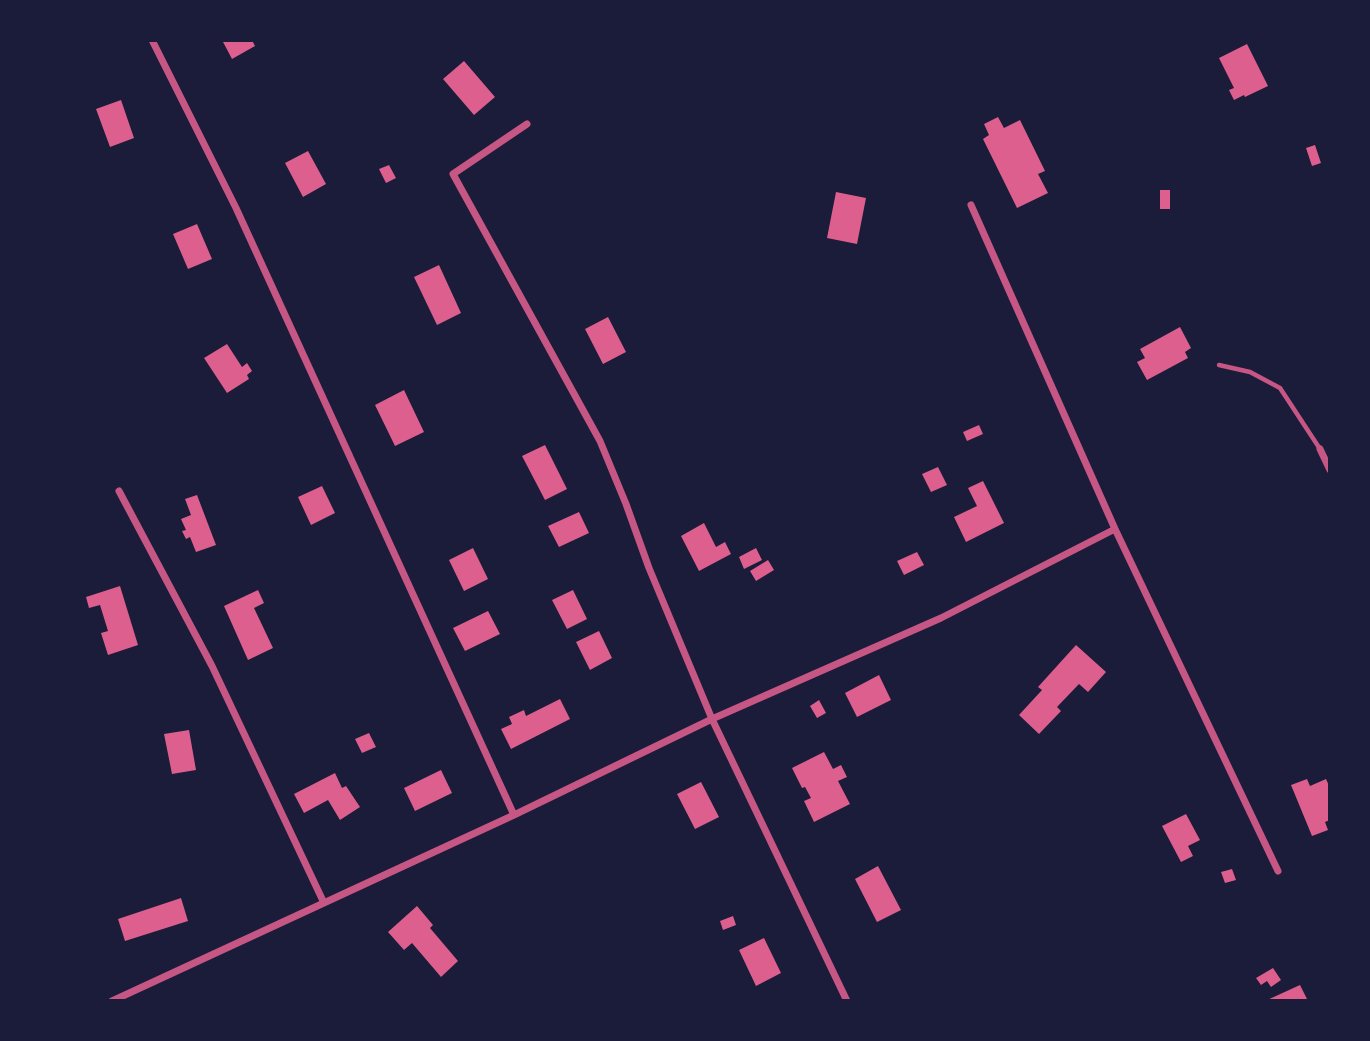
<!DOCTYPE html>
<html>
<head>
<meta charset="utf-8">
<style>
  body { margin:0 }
  #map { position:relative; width:1370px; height:1041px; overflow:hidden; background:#1b1b3a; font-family:"Space Grotesk",sans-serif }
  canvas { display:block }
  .frame { position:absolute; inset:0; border:42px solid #1b1b3a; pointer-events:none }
</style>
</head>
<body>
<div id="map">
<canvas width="1370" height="1041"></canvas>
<div class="frame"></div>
</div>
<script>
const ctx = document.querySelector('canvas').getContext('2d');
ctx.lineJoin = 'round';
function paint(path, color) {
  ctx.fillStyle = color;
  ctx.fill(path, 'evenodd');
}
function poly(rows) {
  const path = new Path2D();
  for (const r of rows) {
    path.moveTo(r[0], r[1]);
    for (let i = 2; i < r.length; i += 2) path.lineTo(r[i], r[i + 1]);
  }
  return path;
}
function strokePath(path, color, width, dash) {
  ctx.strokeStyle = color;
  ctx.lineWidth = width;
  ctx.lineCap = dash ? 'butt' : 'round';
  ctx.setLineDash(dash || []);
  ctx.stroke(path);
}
paint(poly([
  [222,40,252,40,255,46,232,59],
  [1247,44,1268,86,1245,97,1244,95,1234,100,1229,90,1234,88,1219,58],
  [464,61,495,97,474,115,443,79],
  [121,100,134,138,110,147,96,109],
  [998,117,1004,128,1020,120,1045,171,1038,174,1048,193,1017,208,983,139,989,135,984,124],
  [1315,145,1321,163,1312,166,1306,148],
  [308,151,326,184,303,197,285,163],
  [389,165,396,178,386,183,379,169],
  [1160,190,1170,190,1170,209,1160,209],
  [836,192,866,198,857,244,827,238],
  [197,224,212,259,188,269,173,234],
  [439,265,461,313,437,325,414,277],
  [608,317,626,352,603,364,585,329],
  [1180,327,1191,348,1185,352,1188,358,1147,380,1137,362,1145,358,1140,349],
  [227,344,242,367,247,363,252,371,247,375,249,379,227,393,204,358],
  [404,390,424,432,395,446,375,405],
  [979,425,983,434,967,441,963,432],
  [545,445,567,489,545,500,522,456],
  [938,467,947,485,931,492,922,474],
  [983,481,1004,523,966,542,954,517,977,506,968,488],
  [322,486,335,513,311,525,298,497],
  [197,495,216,545,196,552,190,537,186,539,182,531,186,530,181,519,191,515,185,499],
  [579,512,589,533,559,547,548,526],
  [704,523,716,547,725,542,731,554,699,571,681,536],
  [473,548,488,579,464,591,449,560],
  [756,548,762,560,744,569,739,557],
  [917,552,924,565,904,575,897,561],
  [768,560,774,570,756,581,750,571],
  [120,586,138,645,108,655,101,633,108,631,100,605,89,608,86,597],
  [258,590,264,603,254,608,273,648,248,660,224,606],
  [573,590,587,619,567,629,552,600],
  [488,611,500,634,465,651,453,628],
  [599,631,612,658,590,670,576,642],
  [1076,645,1106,672,1088,692,1079,684,1057,707,1061,711,1039,734,1019,715,1042,690,1038,687],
  [879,675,891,700,857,717,845,693],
  [560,699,570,719,511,749,501,729,512,724,509,717,524,710,526,716],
  [819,700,826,713,817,718,810,706],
  [189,730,196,770,172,774,164,734],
  [369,733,376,747,362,753,355,739],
  [824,752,833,769,841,765,847,777,838,781,850,804,814,822,804,801,811,798,805,787,802,788,792,768],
  [441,770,452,793,415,811,404,788],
  [335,773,342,788,346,786,360,807,340,820,328,800,304,813,294,794],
  [1307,779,1310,786,1326,779,1330,788,1330,820,1325,822,1328,830,1312,836,1291,785],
  [701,782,719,817,695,829,677,794],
  [1186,814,1200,840,1188,846,1193,856,1181,862,1162,826],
  [878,866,901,910,877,922,855,879],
  [1232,869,1236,880,1225,883,1221,872],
  [181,898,188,921,125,941,118,919],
  [417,906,433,925,430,928,458,961,441,977,412,943,404,950,388,932],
  [733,916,736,925,723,930,720,921],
  [764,938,781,973,756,986,739,950],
  [1273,968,1281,980,1271,987,1267,981,1261,985,1256,978],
  [1300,985,1308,1001,1265,1001]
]), '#dd5f8e');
strokePath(poly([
  [1219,365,1250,372,1280,388,1320,449]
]), '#c65784', 4.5);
strokePath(poly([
  [152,40,236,208,514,815],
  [527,124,453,174,600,441,626,504,649,568,712,719,847,1001],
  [971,205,1115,529,1278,871],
  [1320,449,1330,470],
  [119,491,212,666,324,903],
  [112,1001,514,815,712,719,941,618,1115,529]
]), '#c65784', 7);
</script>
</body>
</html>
